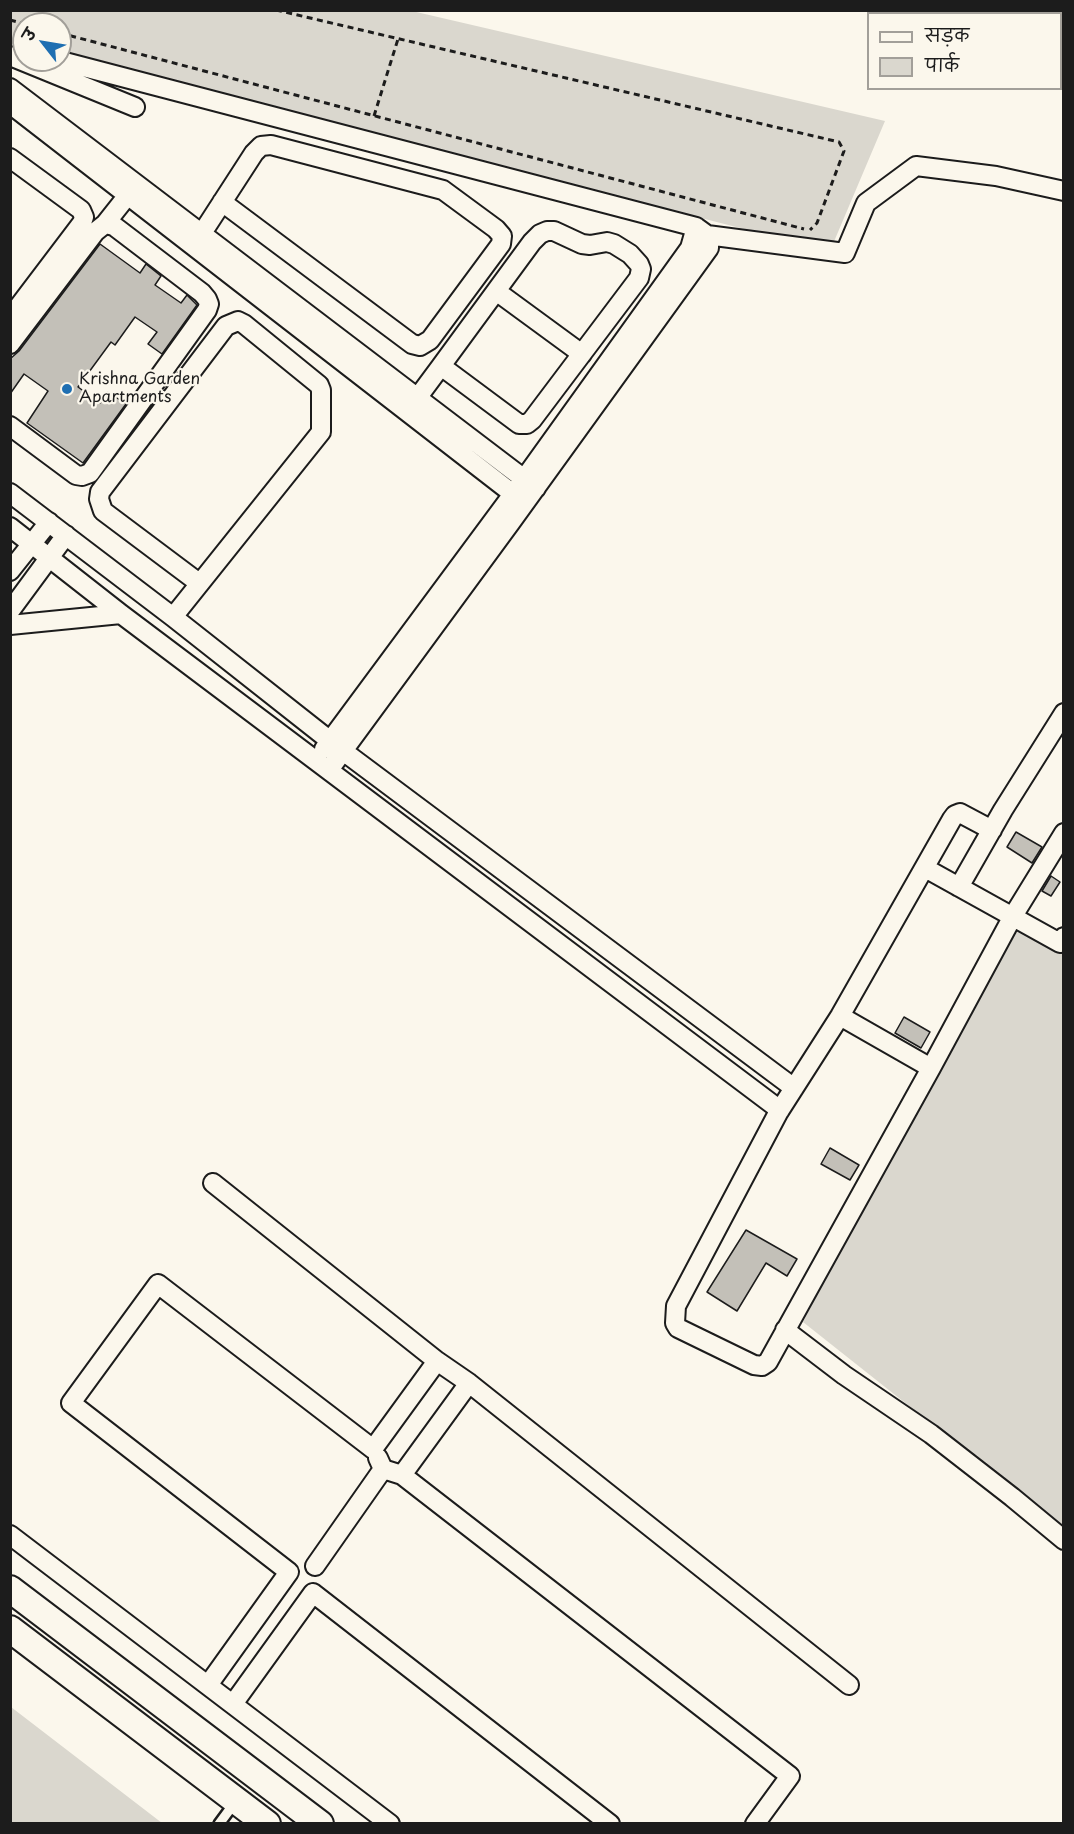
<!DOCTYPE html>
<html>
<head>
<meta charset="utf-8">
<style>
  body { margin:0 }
  #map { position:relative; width:1074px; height:1834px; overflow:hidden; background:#fbf7ec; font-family:"Playpen Sans","Playpen Sans Deva",sans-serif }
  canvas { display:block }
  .frame { position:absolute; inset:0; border:12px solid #1c1c1c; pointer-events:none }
  .legend { position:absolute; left:867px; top:12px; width:195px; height:78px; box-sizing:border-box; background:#fbf7ec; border:2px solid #a29f99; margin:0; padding:8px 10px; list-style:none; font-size:18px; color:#1c1c1c }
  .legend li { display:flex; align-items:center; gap:12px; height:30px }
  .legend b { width:30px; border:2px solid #a29f99 }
  .north { position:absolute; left:12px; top:12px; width:60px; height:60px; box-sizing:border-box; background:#fbf7ec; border:2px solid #a29f99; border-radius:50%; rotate:301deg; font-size:16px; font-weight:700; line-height:24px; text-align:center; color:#1c1c1c }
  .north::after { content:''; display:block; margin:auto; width:21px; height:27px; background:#1f6fb2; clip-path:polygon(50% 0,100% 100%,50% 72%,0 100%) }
</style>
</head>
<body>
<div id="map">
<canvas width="1074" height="1834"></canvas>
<div class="frame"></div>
<ul class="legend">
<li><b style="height:8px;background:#fbf7ec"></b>सड़क</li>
<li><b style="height:16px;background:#dad7ce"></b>पार्क</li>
</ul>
<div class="north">उ</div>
</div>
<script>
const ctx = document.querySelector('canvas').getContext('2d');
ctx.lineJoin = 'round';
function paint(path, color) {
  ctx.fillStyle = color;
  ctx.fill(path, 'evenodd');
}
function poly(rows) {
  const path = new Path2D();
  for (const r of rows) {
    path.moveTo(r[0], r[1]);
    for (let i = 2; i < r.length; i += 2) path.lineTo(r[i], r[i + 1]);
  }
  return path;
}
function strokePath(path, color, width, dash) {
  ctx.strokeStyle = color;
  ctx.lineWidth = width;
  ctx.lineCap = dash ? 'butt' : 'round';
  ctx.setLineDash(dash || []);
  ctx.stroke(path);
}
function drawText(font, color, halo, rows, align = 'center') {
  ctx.font = font + ' "Playpen Sans",sans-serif';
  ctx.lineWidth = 4.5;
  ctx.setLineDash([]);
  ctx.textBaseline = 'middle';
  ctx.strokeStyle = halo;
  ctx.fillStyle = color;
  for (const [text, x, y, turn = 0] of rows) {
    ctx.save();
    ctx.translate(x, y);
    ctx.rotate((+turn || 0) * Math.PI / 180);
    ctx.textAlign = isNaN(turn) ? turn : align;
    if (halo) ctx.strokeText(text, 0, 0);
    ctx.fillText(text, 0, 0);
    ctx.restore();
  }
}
paint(poly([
  [10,11,412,11,885,121,830,251,60,54,60,24,24,24,24,45,11,41],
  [1013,916,1063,942,1063,1528,803,1322],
  [10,1707,11,1707,162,1823,11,1823]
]), '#dad7ce');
const building = poly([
  [100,244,140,273,146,264,161,276,155,285,181,303,187,295,197,305,162,354,148,344,157,332,135,317,115,345,111,342,78,387,100,403,108,392,126,404,83,463,27,423,48,391,24,374,10,394,10,359,19,351,100,244],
  [1016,832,1042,847,1032,863,1007,847,1016,832],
  [1051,876,1060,882,1051,896,1042,891,1051,876],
  [904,1017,930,1032,921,1048,895,1033,904,1017],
  [830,1148,859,1165,850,1180,821,1164,830,1148],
  [746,1230,797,1259,787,1276,766,1263,737,1311,707,1292,746,1230]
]);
paint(building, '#c3c0b8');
strokePath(building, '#1c1c1c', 1.5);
const lane = poly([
  [219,1824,236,1801]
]);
const street = poly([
  [10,56,135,107],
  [57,60,696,227,707,235,709,240,709,248,511,522,329,770],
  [10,88,536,488],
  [10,104,521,500],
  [10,158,81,210,84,217,82,223,10,318],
  [105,224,128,195],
  [202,233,208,224,254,153,261,146,271,145,443,190,496,229,502,236,501,244,430,340,420,346,412,344,222,202],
  [707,235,845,253,866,203,916,166,996,176,1064,191],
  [496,291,582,354],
  [10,344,95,232,105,224,114,226,202,293,207,299,209,304,207,310,90,473,82,476,76,475,10,426],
  [418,397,441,366,496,291,532,242,540,234,547,231,554,231,582,244,590,245,607,242,614,244,630,254,639,264,641,269,639,278,532,420,527,424,519,424,441,366],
  [10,493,173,617,343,751,794,1088],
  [10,527,121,614,780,1110],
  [10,571,49,522],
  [10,611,66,535],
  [173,617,321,432,321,390,319,385,244,324,238,321,226,326,100,492,99,499,103,511,199,583],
  [10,625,121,614],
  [324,749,524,479,690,248,696,227],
  [992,830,960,813,955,815,952,819,840,1016,778,1113,676,1306,675,1323,678,1328,754,1365,762,1366,768,1362,931,1068,1013,916,1064,833],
  [925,868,1060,943,1064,937],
  [959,887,1003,810,1064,713],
  [840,1016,931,1068],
  [785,1330,844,1375,931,1434,1012,1497,1064,1540],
  [437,1361,469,1383],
  [383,1469,402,1475,790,1776,755,1824],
  [402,1475,469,1383,849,1685],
  [10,1535,390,1824],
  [315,1566,383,1469,378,1458],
  [208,1685,289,1572,71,1403,158,1284,373,1449,437,1361,213,1183],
  [233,1704,313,1593,610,1824]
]);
const secondary = poly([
  [10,1589,320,1824],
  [10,1629,267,1824]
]);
strokePath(lane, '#1c1c1c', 14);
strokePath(street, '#1c1c1c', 22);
strokePath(secondary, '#1c1c1c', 30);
strokePath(poly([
  [276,10,839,142,844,151,817,223,810,230],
  [10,20,25,24],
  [60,33,804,229],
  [374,116,398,39]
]), '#1c1c1c', 3, [6, 4.5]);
strokePath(lane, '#fbf7ec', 9);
strokePath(street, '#fbf7ec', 18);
strokePath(secondary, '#fbf7ec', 26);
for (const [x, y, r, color] of [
  [67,389,6,"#1f6fb2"]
]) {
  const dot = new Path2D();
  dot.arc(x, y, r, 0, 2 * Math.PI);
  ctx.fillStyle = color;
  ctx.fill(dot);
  strokePath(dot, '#fbf7ec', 2);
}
drawText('16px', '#1c1c1c', '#fbf7ec', [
  ["Krishna Garden",79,380],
  ["Apartments",79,398]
], 'left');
</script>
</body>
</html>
